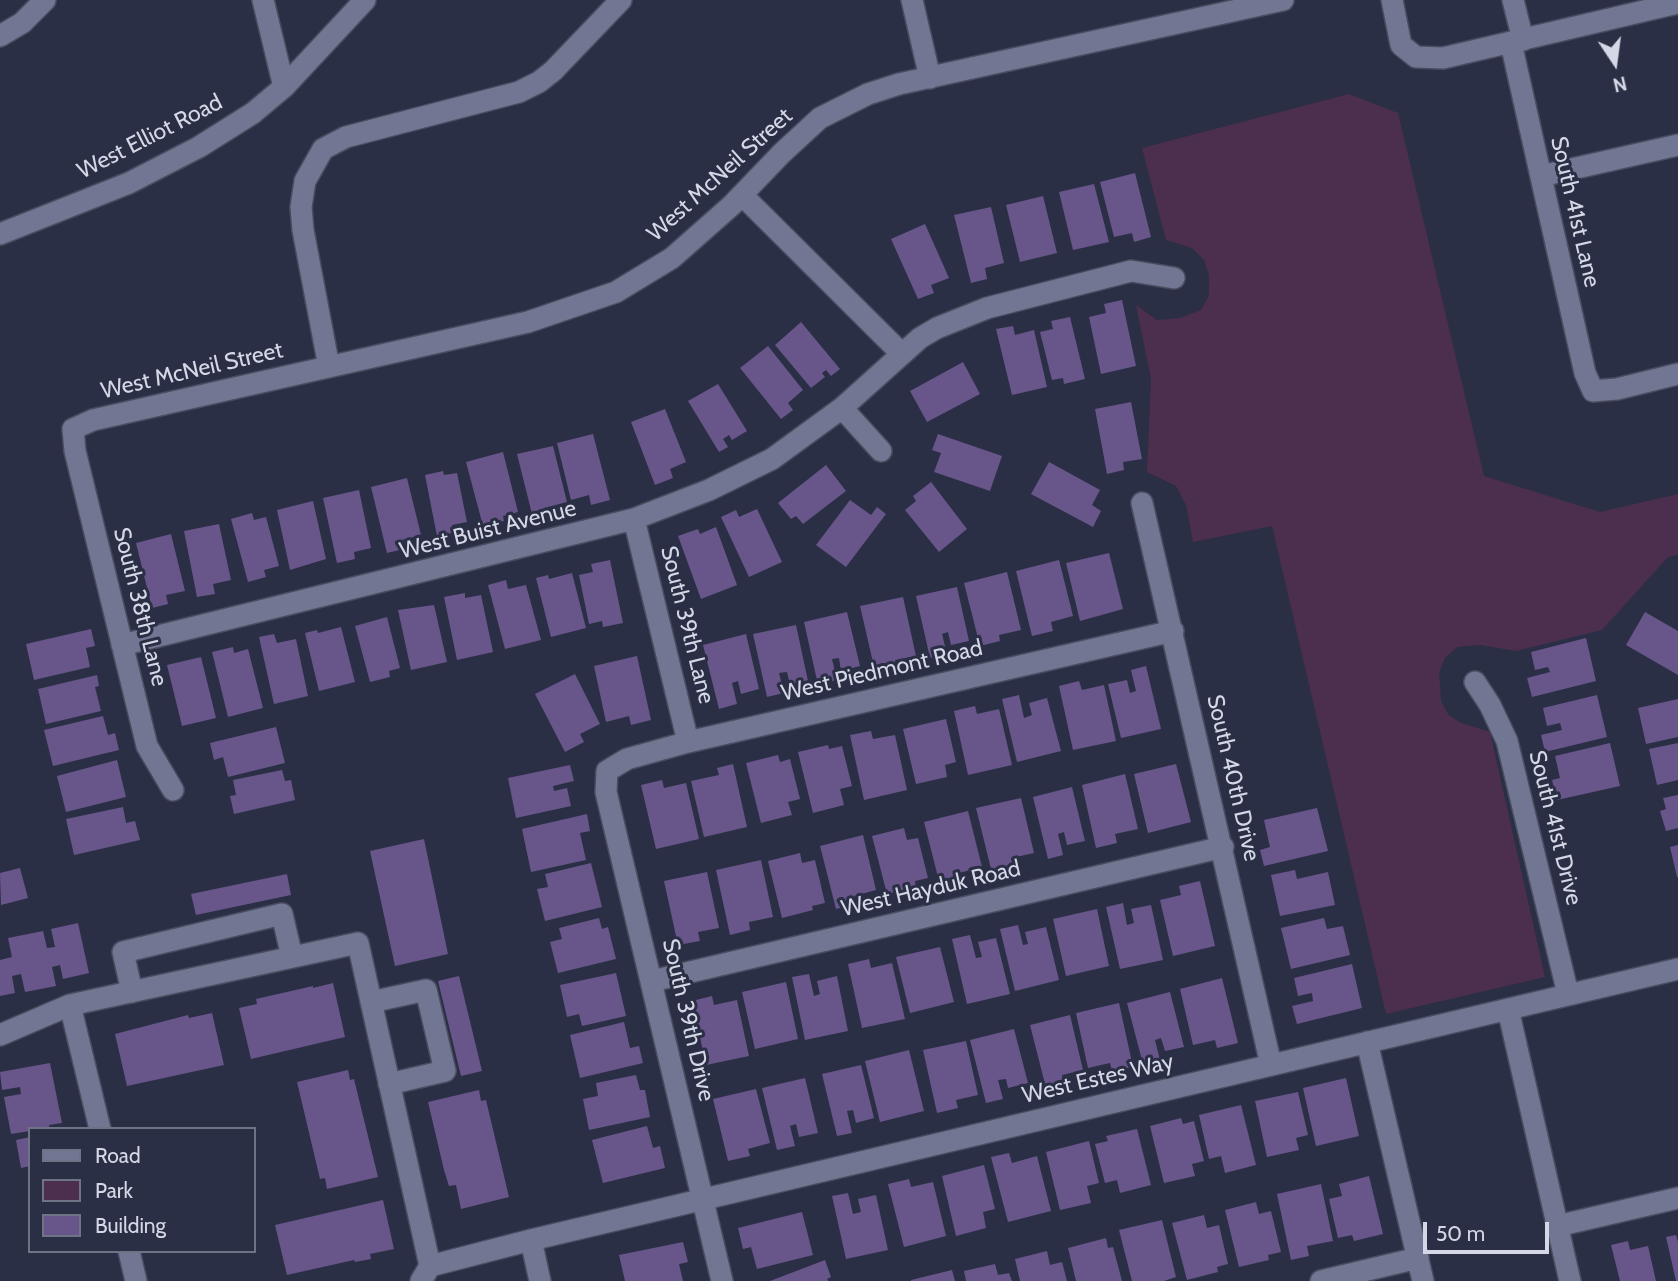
<!DOCTYPE html>
<html>
<head>
<meta charset="utf-8">
<style>
  body { margin:0 }
  #map { position:relative; width:1678px; height:1281px; overflow:hidden; background:#2a2f45; font-family:Cabin,sans-serif }
  canvas { display:block }
  .legend { position:absolute; left:28px; top:1127px; width:228px; height:126px; box-sizing:border-box; background:#2a2f45; border:2px solid #6e7385; margin:0; padding:9px 12px; list-style:none; font-size:21px; color:#d4d8e6 }
  .legend li { display:flex; align-items:center; gap:14px; height:35px }
  .legend b { width:35px; border:2px solid #6e7385 }
  .north { position:absolute; left:1580px; top:28px; width:70px; height:70px; -webkit-text-stroke:5px #2a2f45; paint-order:stroke; rotate:167deg; font-size:19px; font-weight:700; line-height:28px; text-align:center; color:#d4d8e6 }
  .north::after { content:''; display:block; margin:auto; width:24px; height:32px; background:#d4d8e6; clip-path:polygon(50% 0,100% 100%,50% 72%,0 100%) }
  .scale { position:absolute; left:1423px; top:1222px; width:126px; height:32px; box-sizing:border-box; border:4px solid #d4d8e6; border-top:0; padding-left:9px; font-size:21px; line-height:24px; white-space:nowrap; color:#d4d8e6; -webkit-text-stroke:5px #2a2f45; paint-order:stroke }
</style>
</head>
<body>
<div id="map">
<canvas width="1678" height="1281"></canvas>
<ul class="legend">
<li><b style="height:9px;background:#717792"></b>Road</li>
<li><b style="height:19px;background:#4c2e4f"></b>Park</li>
<li><b style="height:19px;background:#68568a"></b>Building</li>
</ul>
<div class="north">N</div>
<div class="scale">50 m</div>
</div>
<script>
const ctx = document.querySelector('canvas').getContext('2d');
ctx.lineJoin = 'round';
function paint(path, color) {
  ctx.fillStyle = color;
  ctx.fill(path, 'evenodd');
}
function poly(rows) {
  const path = new Path2D();
  for (const r of rows) {
    path.moveTo(r[0], r[1]);
    for (let i = 2; i < r.length; i += 2) path.lineTo(r[i], r[i + 1]);
  }
  return path;
}
function strokePath(path, color, width, dash) {
  ctx.strokeStyle = color;
  ctx.lineWidth = width;
  ctx.lineCap = dash ? 'butt' : 'round';
  ctx.setLineDash(dash || []);
  ctx.stroke(path);
}
function drawText(font, color, halo, rows, align = 'center') {
  ctx.font = font + ' Cabin,sans-serif';
  ctx.lineWidth = 6;
  ctx.setLineDash([]);
  ctx.textBaseline = 'middle';
  ctx.strokeStyle = halo;
  ctx.fillStyle = color;
  for (const [text, x, y, turn = 0] of rows) {
    ctx.save();
    ctx.translate(x, y);
    ctx.rotate((+turn || 0) * Math.PI / 180);
    ctx.textAlign = isNaN(turn) ? turn : align;
    if (halo) ctx.strokeText(text, 0, 0);
    ctx.fillText(text, 0, 0);
    ctx.restore();
  }
}
paint(poly([
  [1349,94,1398,113,1484,476,1600,512,1678,494,1678,555,1668,557,1602,630,1516,651,1480,645,1457,647,1445,658,1439,673,1440,685,1441,701,1448,714,1459,722,1490,732,1545,977,1386,1014,1272,526,1193,542,1186,505,1176,486,1147,472,1151,379,1136,305,1157,320,1180,318,1201,310,1209,295,1209,275,1204,260,1192,248,1166,240,1142,148]
]), '#4c2e4f');
paint(poly([
  [1135,173,1151,237,1134,242,1132,233,1114,237,1100,182],
  [1094,184,1109,242,1073,250,1059,192],
  [1043,196,1057,253,1020,262,1006,205],
  [991,207,1004,263,985,268,987,279,971,283,954,215],
  [925,224,949,278,931,285,934,293,918,299,891,239],
  [1122,300,1136,366,1101,374,1089,317,1106,313,1104,304],
  [1070,317,1085,379,1064,384,1063,378,1052,380,1040,332,1053,329,1051,321],
  [801,322,840,369,831,376,826,370,822,373,825,377,811,388,775,345],
  [1013,326,1015,335,1034,330,1047,387,1012,395,996,329],
  [768,346,803,390,788,403,793,410,781,419,740,368],
  [963,362,980,394,927,422,910,391],
  [718,384,747,431,732,440,729,435,723,439,728,447,719,452,688,401],
  [1131,402,1142,459,1123,462,1124,470,1107,474,1095,409],
  [665,409,686,462,670,469,673,478,655,485,631,422],
  [593,434,610,500,591,505,589,495,571,500,557,443],
  [938,434,1002,456,990,491,934,472,941,453,932,450],
  [553,446,567,502,544,508,545,511,532,514,517,454],
  [503,452,518,512,503,516,504,521,483,526,466,462],
  [1049,462,1100,490,1092,505,1101,511,1093,527,1031,494],
  [826,465,846,491,803,524,796,516,791,519,778,503],
  [443,471,444,475,457,473,467,522,452,525,453,533,437,536,425,475],
  [407,478,421,535,402,540,404,549,387,553,371,487],
  [931,482,967,529,939,552,905,510,916,501,913,496],
  [359,490,371,548,354,552,355,559,337,563,323,498],
  [850,500,871,515,877,507,886,514,846,567,816,545],
  [313,501,326,559,290,570,277,510],
  [757,509,782,562,749,577,721,517,736,510,739,517],
  [252,513,254,520,266,517,279,566,264,570,266,577,248,582,231,519],
  [219,524,231,580,213,584,215,594,197,597,184,531],
  [716,527,737,585,701,599,678,536,698,529,700,534],
  [171,534,185,591,166,595,168,604,152,608,136,543],
  [1109,553,1123,609,1080,621,1066,563],
  [610,560,623,623,603,627,602,621,589,624,579,575,593,572,591,564],
  [1059,560,1073,616,1051,622,1053,631,1032,636,1016,571],
  [1007,572,1021,630,999,635,1000,641,980,646,964,583],
  [572,573,586,628,551,637,536,578,548,575,549,579],
  [506,580,508,589,526,585,541,640,505,649,488,585],
  [957,587,969,641,951,645,948,632,942,634,947,654,930,658,916,596],
  [465,593,465,598,481,595,493,652,457,660,444,597],
  [903,597,916,656,895,660,896,667,875,671,860,606],
  [434,605,447,662,411,670,398,610],
  [847,612,860,666,841,671,839,658,832,659,837,680,818,685,804,622],
  [1645,612,1678,631,1678,675,1626,645],
  [387,617,400,668,389,671,390,677,370,682,355,626],
  [796,625,808,681,790,685,787,672,779,673,784,693,767,697,753,634],
  [341,627,355,682,319,691,305,633,317,630,318,633],
  [91,629,95,646,86,648,90,667,34,680,26,644],
  [274,634,277,643,296,639,308,696,274,704,259,637],
  [746,634,759,689,741,694,738,681,732,683,737,704,719,709,703,645],
  [1586,638,1596,681,1532,697,1527,678,1550,672,1548,667,1535,670,1531,652],
  [233,647,234,653,248,649,263,708,228,717,212,652],
  [637,656,651,720,631,725,629,716,606,722,594,666],
  [201,657,216,718,182,726,167,665],
  [1146,666,1161,729,1121,738,1108,684,1127,680,1130,693,1136,691,1131,670],
  [575,674,600,724,580,734,584,742,565,752,535,694],
  [97,675,99,686,95,687,101,711,46,724,38,689],
  [1079,681,1082,690,1104,685,1116,741,1073,750,1059,686],
  [1019,695,1024,718,1032,715,1029,703,1047,698,1061,751,1017,762,1002,699],
  [1597,695,1607,737,1545,752,1541,735,1562,730,1560,723,1547,726,1543,708],
  [1678,699,1678,737,1646,744,1638,708],
  [975,706,977,714,999,709,1012,765,968,775,954,711],
  [103,716,108,735,115,733,119,750,53,766,44,730],
  [946,719,956,762,945,765,947,777,916,784,903,729],
  [276,727,285,763,228,777,223,757,214,760,210,743],
  [871,731,873,739,895,735,907,790,864,800,850,735],
  [1610,743,1620,786,1557,800,1552,780,1560,778,1555,756],
  [1678,743,1678,780,1657,785,1649,749],
  [828,745,829,749,842,746,852,786,840,789,844,805,813,813,798,752],
  [778,755,780,762,790,759,800,799,788,802,792,815,761,823,746,763],
  [117,760,126,797,66,812,57,776],
  [733,764,747,827,704,837,691,781,719,775,717,768],
  [1176,764,1191,822,1148,833,1134,774],
  [570,765,574,781,553,786,554,791,567,788,571,806,516,818,508,778],
  [282,770,285,781,291,780,295,800,234,814,230,796,236,795,233,780],
  [1125,774,1138,829,1115,834,1117,843,1096,848,1082,785],
  [662,780,664,788,686,783,699,839,656,849,641,785],
  [1072,787,1085,841,1067,845,1064,832,1058,834,1063,855,1048,859,1033,797],
  [1678,795,1678,828,1666,831,1660,811,1666,809,1663,798],
  [1021,798,1034,853,1011,858,1013,868,992,873,976,808],
  [123,807,126,823,135,821,140,840,74,855,66,819],
  [1317,808,1328,851,1264,866,1260,850,1270,847,1264,820],
  [968,811,982,867,955,874,957,881,940,885,924,822],
  [587,814,590,831,580,833,586,860,531,872,522,829],
  [904,828,907,840,918,838,928,878,915,881,916,887,887,894,872,836],
  [863,835,876,890,854,896,856,904,836,909,820,846],
  [424,839,448,954,395,966,370,851],
  [1678,845,1678,877,1677,877,1670,847],
  [800,853,802,863,815,860,825,903,812,906,813,910,782,918,768,861],
  [761,860,773,917,749,922,750,930,730,935,716,870],
  [591,863,602,907,545,921,537,889,548,887,545,874],
  [20,868,28,898,1,905,0,873],
  [1295,870,1297,879,1328,872,1335,905,1280,916,1271,875],
  [707,872,719,928,698,932,700,941,678,945,664,881],
  [287,874,291,895,196,915,191,894],
  [1200,881,1215,946,1173,956,1160,900,1181,895,1179,886],
  [1123,903,1127,925,1134,923,1131,909,1151,905,1163,960,1120,969,1106,907],
  [1097,909,1109,966,1066,976,1053,919],
  [599,918,602,929,608,927,616,959,558,973,550,942,562,939,559,928],
  [1324,918,1327,929,1343,926,1350,955,1291,969,1281,928],
  [78,923,89,973,63,979,60,965,52,967,56,986,25,992,21,974,12,976,15,993,0,996,0,960,12,957,8,938,43,931,47,948,55,947,51,929],
  [1018,925,1023,945,1028,944,1025,932,1046,927,1059,980,1015,991,1000,929],
  [970,935,976,958,982,957,978,942,996,938,1010,994,967,1004,952,939],
  [940,947,954,1002,910,1013,896,957],
  [869,959,871,968,892,963,905,1019,862,1028,848,964],
  [1352,964,1362,1008,1297,1024,1292,1006,1313,1001,1312,993,1298,996,1294,978],
  [616,973,626,1016,582,1026,579,1014,567,1017,560,985],
  [809,974,814,996,820,994,817,981,837,976,848,1031,805,1040,792,977],
  [459,976,482,1071,461,1076,438,981],
  [1222,978,1238,1043,1217,1048,1215,1040,1193,1045,1180,989],
  [786,982,798,1039,755,1049,742,992],
  [333,983,345,1037,251,1059,239,1008,257,1004,256,999,313,986,313,988],
  [1170,992,1184,1047,1165,1051,1161,1038,1155,1040,1160,1060,1143,1064,1127,1003],
  [712,996,714,1005,737,1000,749,1056,706,1065,692,1001],
  [1119,1003,1133,1067,1112,1071,1110,1063,1088,1068,1076,1013],
  [212,1013,224,1065,127,1086,115,1034,188,1015,189,1018],
  [1070,1015,1083,1070,1062,1075,1064,1083,1046,1088,1030,1025],
  [624,1022,630,1048,639,1046,643,1063,580,1078,570,1035],
  [1014,1029,1028,1083,1008,1088,1006,1079,998,1080,1003,1099,986,1103,970,1040],
  [966,1041,978,1095,956,1100,958,1108,937,1113,923,1050],
  [909,1050,924,1111,880,1122,865,1061],
  [50,1063,62,1123,49,1125,50,1129,30,1129,30,1131,11,1134,4,1097,21,1094,20,1087,2,1090,0,1072],
  [861,1065,874,1118,856,1123,853,1110,847,1111,852,1133,837,1136,822,1074],
  [348,1070,350,1080,354,1079,378,1177,327,1189,325,1178,320,1179,297,1082],
  [636,1075,640,1090,645,1090,650,1117,589,1130,583,1099,598,1096,596,1083],
  [805,1078,818,1133,799,1137,796,1124,790,1126,795,1146,777,1150,762,1088],
  [1346,1078,1359,1136,1316,1146,1303,1088],
  [756,1089,770,1143,748,1149,750,1156,728,1161,713,1099],
  [479,1090,481,1101,486,1100,509,1197,461,1209,456,1185,449,1186,444,1170,428,1102],
  [1298,1092,1308,1135,1296,1138,1299,1150,1267,1157,1255,1101],
  [1241,1105,1256,1165,1225,1173,1221,1156,1209,1159,1199,1115],
  [1181,1118,1183,1124,1194,1121,1204,1161,1192,1164,1195,1176,1164,1183,1150,1126],
  [647,1126,653,1148,660,1146,665,1168,603,1183,592,1140],
  [1137,1129,1151,1185,1120,1193,1117,1180,1105,1183,1095,1144,1108,1141,1106,1136],
  [30,1137,30,1166,21,1168,16,1140],
  [1089,1141,1099,1183,1087,1186,1091,1203,1060,1210,1046,1152],
  [1009,1153,1012,1163,1037,1156,1051,1211,1008,1222,991,1157],
  [984,1165,995,1209,983,1212,986,1228,956,1236,942,1176],
  [1369,1176,1383,1234,1354,1241,1352,1235,1338,1238,1329,1199,1342,1196,1339,1184],
  [909,1179,911,1187,933,1182,946,1236,904,1247,888,1184],
  [1321,1184,1333,1241,1307,1246,1309,1256,1291,1260,1277,1194],
  [848,1193,853,1214,861,1212,858,1199,876,1195,888,1250,846,1259,832,1196],
  [383,1200,394,1249,370,1254,371,1259,355,1262,354,1260,287,1275,275,1225],
  [1256,1202,1259,1214,1271,1211,1281,1252,1268,1255,1269,1260,1239,1267,1225,1210],
  [802,1212,813,1255,757,1269,751,1247,743,1249,738,1228],
  [1204,1215,1207,1228,1219,1225,1228,1264,1217,1267,1218,1272,1187,1280,1172,1223],
  [1162,1220,1176,1277,1164,1281,1132,1281,1119,1230],
  [1676,1235,1678,1242,1678,1281,1676,1281,1666,1237],
  [1106,1238,1108,1248,1113,1247,1122,1281,1076,1281,1068,1248],
  [1628,1241,1630,1250,1648,1246,1656,1281,1620,1281,1611,1245],
  [683,1242,688,1262,679,1264,683,1281,625,1281,619,1255],
  [1047,1251,1050,1265,1062,1262,1067,1281,1020,1281,1015,1259],
  [825,1260,831,1277,827,1279,828,1281,770,1281],
  [995,1264,998,1275,1009,1273,1012,1281,966,1281,964,1271],
  [952,1270,955,1281,911,1281,911,1280]
]), '#68568a');
const minor = poly([
  [263,0,284,87],
  [912,0,930,78],
  [1392,0,1401,45,1416,57,1443,58,1678,3],
  [1513,0,1523,40],
  [0,36,22,23,45,0],
  [1511,43,1585,373,1593,391,1617,389,1678,374],
  [1541,176,1678,145],
  [742,195,902,354],
  [0,234,129,183,199,147,253,113,284,87,365,0],
  [329,367,303,230,301,207,305,181,323,149,346,137,519,92,539,82,553,71,621,0],
  [842,408,881,451],
  [1142,503,1271,1065],
  [634,519,688,742],
  [122,645,634,519,709,490,772,459,842,408,920,338,937,328,987,308,1131,271,1174,278],
  [1475,682,1490,705,1507,741,1568,994],
  [173,790,147,746,75,451,73,429,93,420,528,322,616,292,672,258,732,205,782,153,820,118,868,94,899,84,1283,0],
  [652,981,1223,847],
  [132,992,123,952,282,914,292,957],
  [371,1002,426,990,445,1071,389,1084],
  [70,1005,358,943,430,1266,421,1281],
  [1508,1009,1570,1281],
  [0,1035,70,1005,100,1129],
  [1367,1042,1423,1281],
  [1557,1226,1678,1198],
  [531,1240,540,1281],
  [129,1251,136,1281],
  [430,1266,531,1240,1678,969],
  [722,1281,606,792,607,771,627,759,688,742,1173,631],
  [1321,1281,1418,1258]
]);
strokePath(minor, '#494c5f', 24);
strokePath(minor, '#717792', 21);
drawText('23px', '#d4d8e6', '#2a2f45', [
  ["West Elliot Road",150,137,-27],
  ["West McNeil Street",720,175,-42],
  ["South 41st Lane",1575,212,77],
  ["West McNeil Street",192,371,-13],
  ["West Buist Avenue",488,530,-14],
  ["South 38th Lane",140,607,76],
  ["South 39th Lane",687,625,76],
  ["West Piedmont Road",882,671,-13],
  ["South 40th Drive",1233,778,77],
  ["South 41st Drive",1555,828,76],
  ["West Hayduk Road",931,889,-13],
  ["South 39th Drive",688,1020,77],
  ["West Estes Way",1098,1079,-13]
]);
</script>
</body>
</html>
